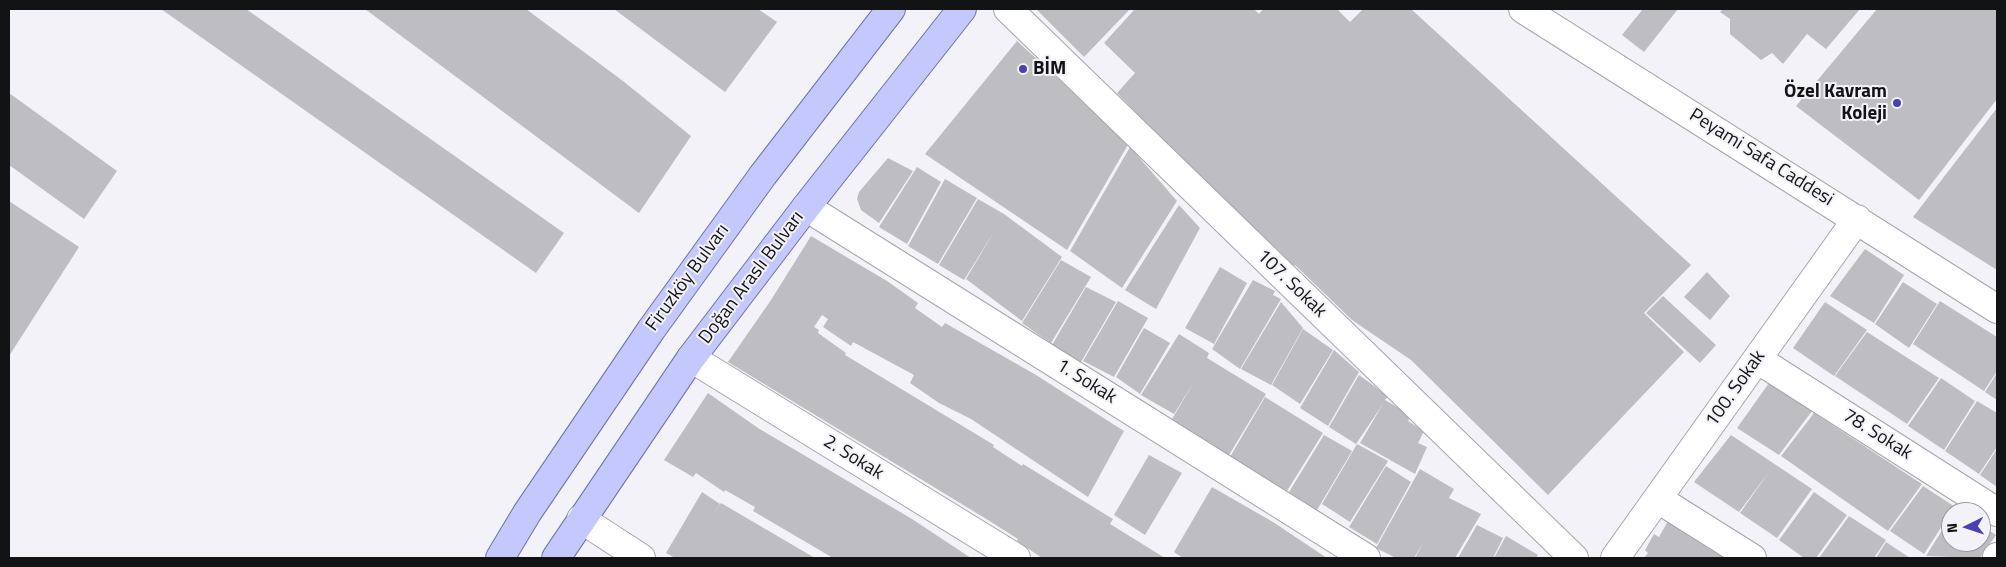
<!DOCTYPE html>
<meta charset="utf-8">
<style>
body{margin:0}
#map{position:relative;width:2006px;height:567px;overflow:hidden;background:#f2f2f8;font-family:"Titillium Web",sans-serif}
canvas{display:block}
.frame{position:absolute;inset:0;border:10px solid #121314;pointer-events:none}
.north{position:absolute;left:1941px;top:502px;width:50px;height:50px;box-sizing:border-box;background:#f2f2f8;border:1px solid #98999d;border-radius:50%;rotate:266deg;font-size:14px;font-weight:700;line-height:20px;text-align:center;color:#121314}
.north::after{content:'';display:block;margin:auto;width:18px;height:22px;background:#4a40b6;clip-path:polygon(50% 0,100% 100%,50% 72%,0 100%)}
</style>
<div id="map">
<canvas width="2006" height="567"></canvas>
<div class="frame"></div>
<div class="north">N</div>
</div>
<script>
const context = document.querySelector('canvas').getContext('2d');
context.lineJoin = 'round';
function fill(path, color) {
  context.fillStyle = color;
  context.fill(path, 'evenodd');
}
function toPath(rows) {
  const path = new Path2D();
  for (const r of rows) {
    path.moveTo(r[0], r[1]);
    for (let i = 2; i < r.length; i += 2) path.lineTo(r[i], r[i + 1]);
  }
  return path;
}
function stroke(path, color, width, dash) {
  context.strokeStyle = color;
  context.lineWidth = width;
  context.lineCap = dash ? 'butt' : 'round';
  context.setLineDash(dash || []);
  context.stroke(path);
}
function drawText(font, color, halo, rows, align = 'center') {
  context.font = font + ' "Titillium Web",sans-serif';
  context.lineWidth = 4;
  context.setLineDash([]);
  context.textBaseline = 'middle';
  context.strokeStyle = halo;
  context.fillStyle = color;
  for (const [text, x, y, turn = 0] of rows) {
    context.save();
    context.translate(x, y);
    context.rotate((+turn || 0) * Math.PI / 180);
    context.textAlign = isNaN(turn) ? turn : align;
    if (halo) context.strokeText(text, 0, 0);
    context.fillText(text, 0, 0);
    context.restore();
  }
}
fill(toPath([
 [161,9,246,9,564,233,536,273],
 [365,9,526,9,623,81,691,136,639,213],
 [614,9,758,9,777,22,725,92],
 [1036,9,1130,9,1084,57],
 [1135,9,1254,9,1259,14,1263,9,1337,9,1350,22,1363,9,1411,9,1691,265,1644,313,1684,352,1548,495,1411,360,1352,320,1295,265,1288,270,1117,93,1135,73,1104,43],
 [1643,9,1678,9,1644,52,1622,35],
 [1723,9,1860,9,1826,49,1807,34,1783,64,1772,53,1761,60,1730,34,1730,19,1720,12],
 [1877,9,1997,9,1997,99,1919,200,1796,106],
 [1017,41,1129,143,1067,250,925,154],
 [9,93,117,171,84,219,9,165],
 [1997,108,1997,270,1913,217],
 [1130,147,1177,201,1122,288,1070,251],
 [888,158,913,171,879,223,861,210,857,199,859,192],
 [917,167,941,182,907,244,879,227],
 [945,179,977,198,938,264,908,246],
 [978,199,1004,214,1062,257,1022,321,966,279,995,230,964,280,939,265],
 [9,201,79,247,9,356],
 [1179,205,1200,228,1156,309,1125,290],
 [811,236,887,281,918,303,915,308,942,327,945,323,1036,375,1124,431,1088,497,971,419,939,403,910,383,914,375,853,342,851,346,823,327,828,319,822,315,814,327,819,330,818,333,846,353,845,355,994,445,993,447,1022,466,1023,464,1113,519,1110,524,1165,558,1042,558,1017,541,1018,539,988,520,728,362,771,300],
 [1865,249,1904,275,1874,323,1830,296],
 [1061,260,1091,277,1051,343,1022,323],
 [1220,267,1247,283,1214,344,1185,328],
 [1707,272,1730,296,1710,320,1684,297],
 [1253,280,1275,291,1273,295,1281,299,1240,369,1212,349],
 [1903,282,1937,304,1909,348,1875,324],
 [1086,287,1116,302,1081,362,1052,345],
 [1663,296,1716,345,1700,363,1646,313],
 [1118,301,1148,318,1114,377,1083,361],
 [1940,301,1997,337,1997,371,1984,391,1913,344],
 [1281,302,1303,328,1271,385,1241,369],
 [1825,302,1867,330,1834,376,1793,348],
 [1144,328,1170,343,1140,394,1116,377],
 [1303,329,1333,350,1300,404,1272,385],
 [1867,332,1939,378,1907,424,1835,376],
 [1179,334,1209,353,1207,358,1266,394,1229,455,1172,419,1195,380,1174,414,1141,395],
 [1334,350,1359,372,1328,426,1300,408],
 [1997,373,1997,400,1985,392],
 [1359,375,1388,396,1385,400,1411,415,1408,421,1424,431,1418,443,1427,447,1415,474,1360,443,1383,404,1356,444,1329,427],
 [1941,378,1975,401,1944,450,1908,426],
 [1769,383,1812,411,1779,455,1737,428],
 [708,393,758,428,912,519,971,558,833,558,753,511,755,507,725,490,724,492,696,473,693,477,664,460],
 [1265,397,1323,433,1287,491,1230,457],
 [1977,401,1997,413,1997,447,1979,474,1945,451],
 [1814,413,1922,484,1888,531,1781,456],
 [1324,435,1352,451,1317,510,1289,492],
 [1731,435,1812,489,1777,538,1740,513,1769,472,1739,512,1694,482],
 [1357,444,1388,461,1350,522,1322,504],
 [1997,449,1997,487,1980,475],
 [1149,455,1182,473,1145,535,1114,515],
 [1386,466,1411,482,1377,544,1349,527],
 [1420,469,1454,489,1449,498,1481,514,1455,558,1415,558,1423,543,1414,558,1396,558,1376,548],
 [1923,486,1963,512,1951,512,1924,554,1890,531],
 [1212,487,1273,522,1327,558,1183,558,1174,552],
 [702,492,720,504,713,515,721,503,815,558,675,558,666,553],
 [1814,492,1847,515,1816,558,1804,558,1779,540],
 [1849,516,1886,540,1874,558,1819,558],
 [1951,516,1951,542,1981,542,1981,525,1996,535,1980,558,1926,556],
 [1668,521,1703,545,1706,541,1733,558,1644,558,1648,553,1645,550,1654,534,1659,537],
 [1477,525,1503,538,1493,558,1458,558],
 [1506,536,1538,555,1536,558,1494,558],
 [1886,542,1910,558,1876,558]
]), '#bdbdc2');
const minor = toPath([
 [1008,9,1574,558],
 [1523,9,1997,309],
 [806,207,1366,558],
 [691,358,1016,558],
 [1757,359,1997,512],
 [1658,499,1752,558],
 [581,519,641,558],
 [1615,558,1857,219],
 [1997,558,1997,557]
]);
const major = toPath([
 [500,558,527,513,651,330,763,175,891,9],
 [556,558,691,358,806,207,962,9]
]);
stroke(minor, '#a5a6ab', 30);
stroke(major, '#6d71aa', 30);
stroke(minor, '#fff', 28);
stroke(major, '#c5c8fd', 28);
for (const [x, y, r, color] of [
 [1023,69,5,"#4a40b6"],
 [1897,103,5,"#4a40b6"]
]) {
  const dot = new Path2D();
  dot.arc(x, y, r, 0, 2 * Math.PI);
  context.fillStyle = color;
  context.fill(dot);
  stroke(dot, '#f2f2f8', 2);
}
drawText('bold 19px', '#121314', '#f2f2f8', [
 ["BİM",1033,69],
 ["Özel Kavram",1887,92,"right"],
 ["Koleji",1887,114,"right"]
], 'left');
drawText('19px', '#121314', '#f2f2f8', [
 ["Peyami Safa Caddesi",1761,158,32],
 ["Firuzköy Bulvarı",688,278,-54],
 ["Doğan Araslı Bulvarı",752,278,-53],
 ["107. Sokak",1291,284,44],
 ["1. Sokak",1086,382,32],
 ["100. Sokak",1736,389,-55],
 ["78. Sokak",1877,435,32],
 ["2. Sokak",853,458,32]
]);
</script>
